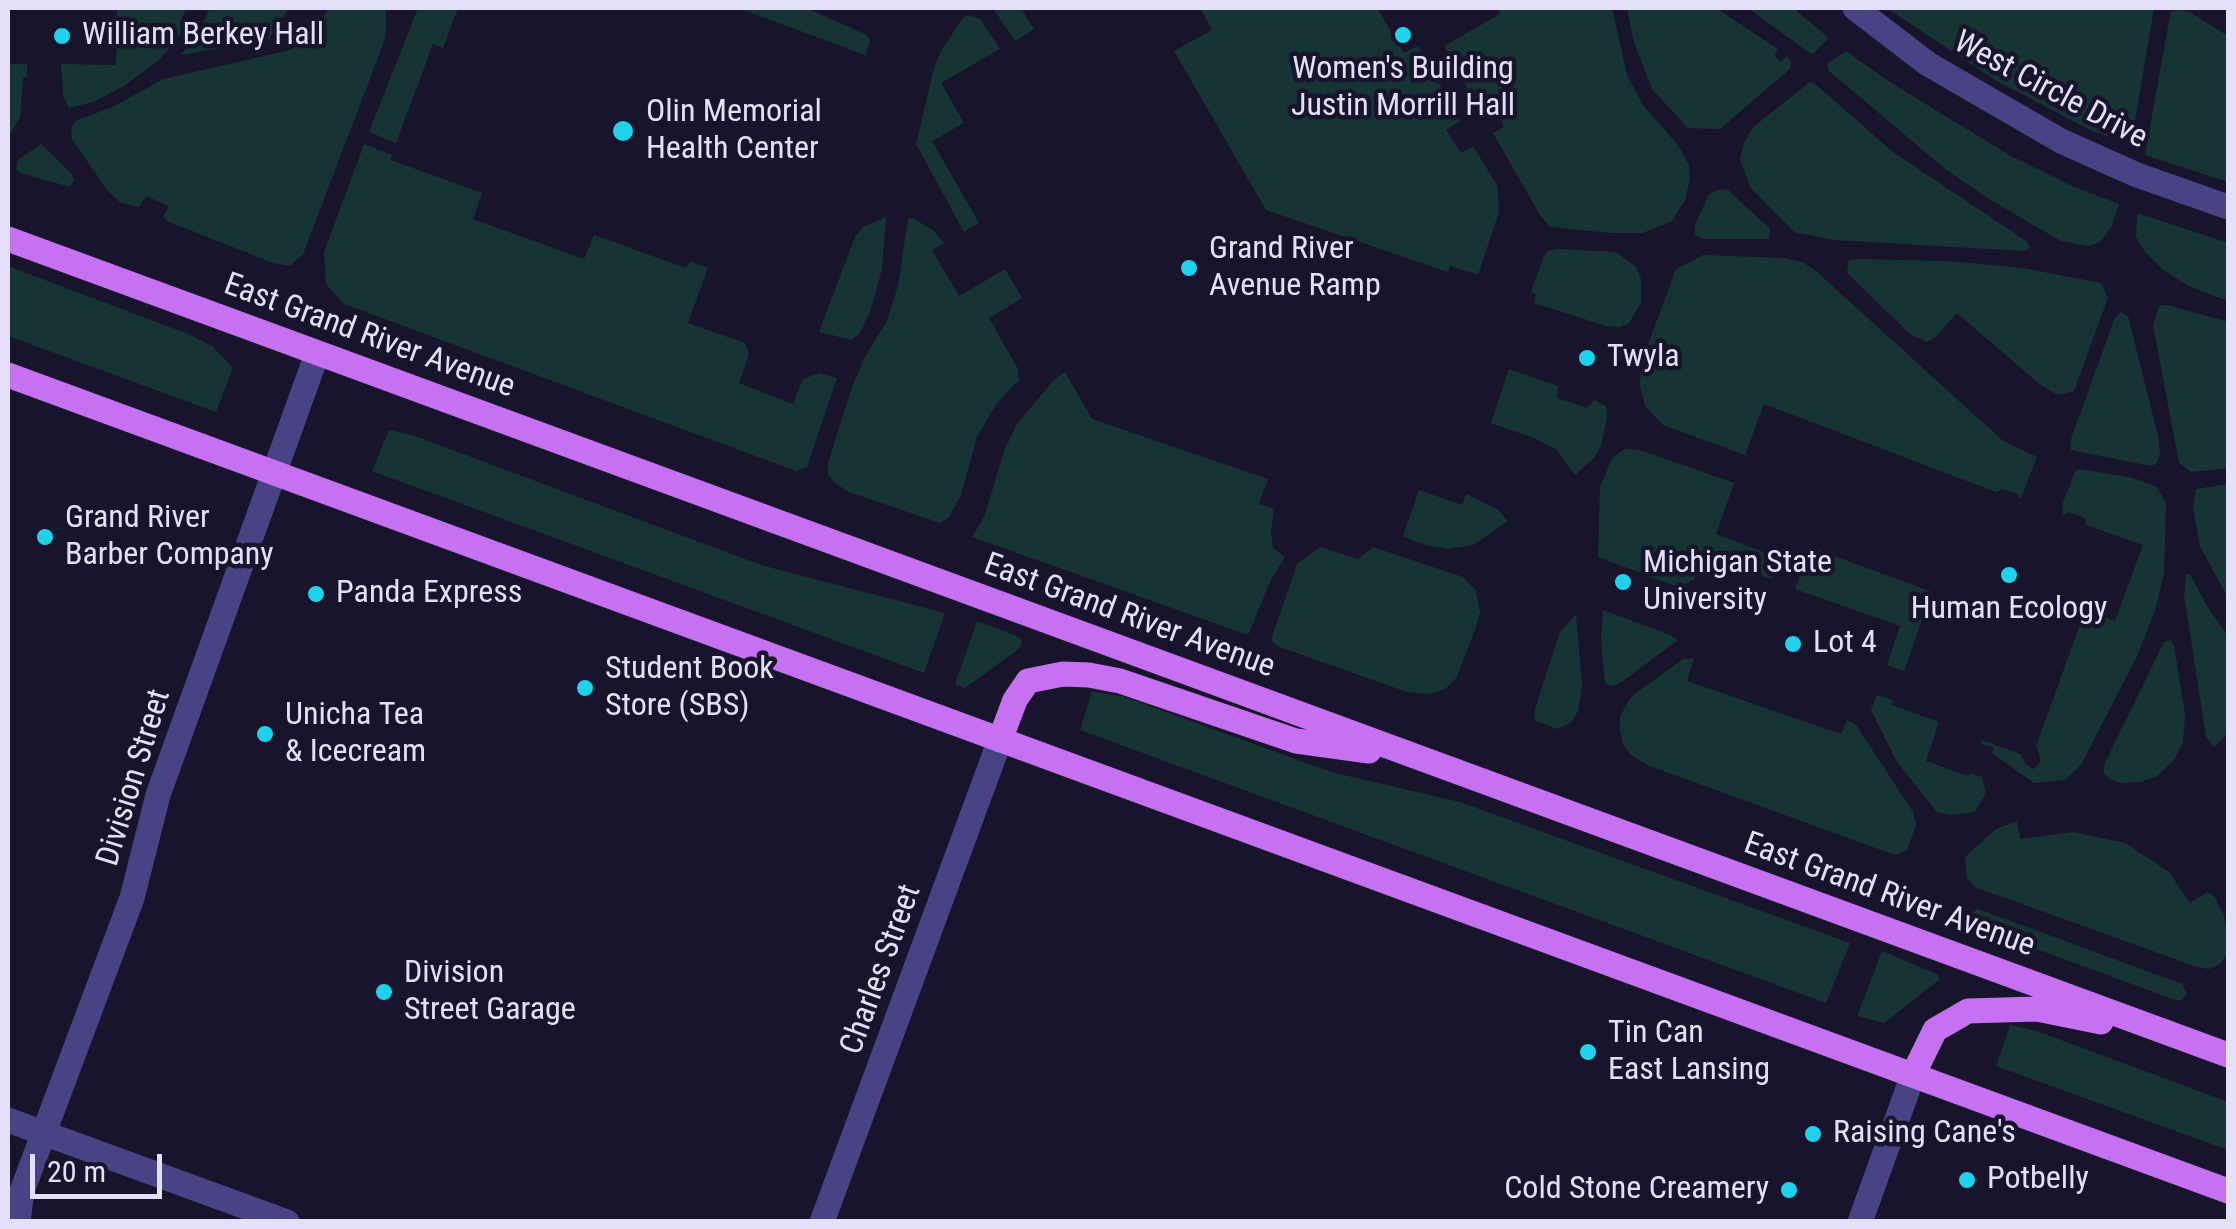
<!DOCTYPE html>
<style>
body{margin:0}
#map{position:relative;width:2236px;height:1229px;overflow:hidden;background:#18142b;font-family:"Roboto Condensed",sans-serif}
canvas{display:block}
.frame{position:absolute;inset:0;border:10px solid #e4e0fc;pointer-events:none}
.scale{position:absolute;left:30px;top:1154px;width:132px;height:45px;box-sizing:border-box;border:5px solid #e4e0fc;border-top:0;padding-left:12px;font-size:30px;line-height:35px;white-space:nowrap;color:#e4e0fc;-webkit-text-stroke:8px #18142b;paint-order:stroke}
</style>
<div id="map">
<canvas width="2236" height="1229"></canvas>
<div class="frame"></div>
<div class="scale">20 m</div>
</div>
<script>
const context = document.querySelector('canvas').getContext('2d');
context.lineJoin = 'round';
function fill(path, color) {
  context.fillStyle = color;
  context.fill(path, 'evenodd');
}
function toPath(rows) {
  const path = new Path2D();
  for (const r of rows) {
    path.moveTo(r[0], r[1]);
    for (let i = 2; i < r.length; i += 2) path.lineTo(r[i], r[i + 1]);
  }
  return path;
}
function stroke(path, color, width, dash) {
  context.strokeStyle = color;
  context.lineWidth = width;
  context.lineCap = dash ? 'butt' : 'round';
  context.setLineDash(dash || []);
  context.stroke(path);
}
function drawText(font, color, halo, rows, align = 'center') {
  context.font = font + ' "Roboto Condensed",sans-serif';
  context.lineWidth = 9;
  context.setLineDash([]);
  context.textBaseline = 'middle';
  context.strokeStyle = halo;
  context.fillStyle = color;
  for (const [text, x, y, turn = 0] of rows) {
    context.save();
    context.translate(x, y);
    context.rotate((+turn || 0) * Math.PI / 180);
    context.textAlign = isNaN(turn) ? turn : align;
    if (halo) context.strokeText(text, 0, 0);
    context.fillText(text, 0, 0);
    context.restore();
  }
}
fill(toPath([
 [117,8,187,8,180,21,187,26,159,60,124,86,93,102,69,108,63,95,61,64,116,65],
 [210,8,289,8,269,39,181,55,202,26],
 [329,8,386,8,386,29,384,42,303,254,290,266,273,263,167,221,164,216,169,206,146,196,139,207,121,203,107,190,72,139,71,128,76,121,114,106,164,79,290,50,299,37,308,42],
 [418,8,458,8,443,48,433,44,396,143,369,132],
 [738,8,806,8,867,35,870,41,865,55],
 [993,8,1021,8,1034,29,1015,41],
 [1200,8,1377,8,1404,53,1418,46,1460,121,1446,130,1461,153,1473,146,1498,187,1499,212,1478,275,1450,266,1448,272,1266,210,1174,51,1212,30],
 [1497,8,1612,8,1627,75,1643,105,1678,145,1689,165,1690,179,1685,200,1672,221,1643,233,1611,233,1550,227,1540,215,1493,133,1504,127,1494,104,1480,111,1444,46,1500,14],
 [1627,8,1716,8,1778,49,1774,55,1781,62,1787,56,1791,62,1790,69,1720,129,1688,128,1652,89,1634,43],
 [1748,8,1793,8,1829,38,1813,54,1808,52],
 [1893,8,2154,8,2131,144,2092,131,1995,80,1890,10],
 [2178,9,2190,12,2228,36,2228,182,2145,155,2169,21,2171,12],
 [968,15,980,19,1000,49,941,83,964,123,932,141,979,223,964,232,916,144,934,68,942,49,963,18],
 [1846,51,1890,82,2009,155,2072,186,2119,204,2111,228,2100,242,2088,246,2061,241,1992,201,1944,168,1828,70,1828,63],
 [8,64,27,64,27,77,23,77,20,118,8,137],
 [1810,82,1814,83,1893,152,2026,241,2030,247,2024,251,1834,240,1794,232,1750,187,1740,159,1744,143,1753,127],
 [41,144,72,174,74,180,70,187,20,173,16,169,18,160],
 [364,144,392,155,391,160,482,193,473,219,584,259,594,235,686,268,690,261,708,268,688,323,745,343,749,355,739,383,793,404,803,379,819,373,837,378,807,467,796,471,344,304,326,284,324,252],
 [1721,189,1728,190,1770,229,1769,239,1703,239,1695,235,1695,225,1709,194],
 [2137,213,2228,243,2228,301,2189,286,2163,270,2145,252,2136,237],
 [886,217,882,269,871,309,860,333,852,340,819,332,855,237,863,227],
 [912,218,933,230,944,243,932,250,959,296,1005,269,1022,298,989,318,1018,369,1019,380,997,403,977,437,961,495,949,517,940,523,849,492,836,484,828,475,828,463,852,387,866,355,887,321,898,286,908,219],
 [1557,249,1616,252,1636,267,1641,279,1641,303,1629,323,1620,327,1606,326,1534,303,1536,295,1531,292,1543,258,1548,251],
 [1703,255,1784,258,1802,262,1816,271,2002,440,2037,457,2020,500,2017,494,2002,489,1996,492,1764,404,1745,455,1663,425,1645,406,1640,386,1641,363,1676,269],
 [1857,259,1949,261,2023,268,2101,283,2108,298,2074,391,2058,395,2042,386,1957,313,1935,338,1927,342,1910,334,1847,273,1849,260],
 [8,266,188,334,212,346,233,368,216,412,8,336],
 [2168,305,2228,322,2228,468,2191,472,2179,463,2153,325,2159,306],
 [2121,312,2128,316,2159,440,2160,455,2157,463,2151,466,2071,450,2070,442,2115,317],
 [1509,369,1558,386,1557,398,1587,408,1594,400,1606,406,1607,418,1601,446,1594,458,1575,475,1556,449,1534,438,1491,423],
 [1065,372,1092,419,1268,479,1259,504,1274,509,1271,533,1273,548,1285,557,1271,580,1248,635,972,537,985,515,1004,451,1017,424,1053,381],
 [389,430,415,436,761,565,945,613,924,673,372,471],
 [1625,449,1640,450,1734,483,1716,534,1779,558,1772,579,1703,555,1694,580,1678,587,1598,557,1600,487,1612,458],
 [2080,469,2134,478,2157,487,2166,503,2164,573,2155,611,2137,656,2081,765,2065,780,2034,783,1992,753,1994,748,1980,743,1982,740,2020,754,2026,764,2033,769,2037,767,2041,760,2036,746,2085,611,2115,621,2143,545,2086,525,2085,518,2069,512,2063,515,2062,505,2075,472],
 [2228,484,2228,598,2200,546,2193,508,2196,489],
 [1419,490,1462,505,1466,494,1497,509,1508,521,1473,545,1448,549,1424,545,1403,536],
 [1320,547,1358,559,1373,547,1463,577,1476,591,1480,612,1476,627,1457,677,1445,689,1429,694,1407,692,1277,646,1271,640,1297,564],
 [1810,547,1932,592,1904,671,1887,665,1900,626,1795,589],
 [2190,574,2208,608,2228,636,2228,733,2214,747,2206,736,2184,595,2186,575],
 [1603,610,1670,635,1678,640,1623,681,1613,686,1605,684,1601,638],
 [1576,615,1582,685,1578,711,1571,723,1557,729,1534,720,1535,709,1560,632],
 [977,621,1019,637,1022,642,1020,648,965,688,955,684],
 [2170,640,2174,645,2185,714,2183,743,2174,760,2157,776,2141,782,2122,783,2111,780,2104,773,2104,765,2164,642],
 [1694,658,1687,681,1841,734,1847,720,1856,725,1913,812,1916,825,1907,850,1895,855,1647,765,1631,755,1623,744,1620,729,1620,717,1626,705,1633,695,1683,659],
 [1092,692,1122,696,1331,772,1460,802,1850,943,1826,1003,1080,730],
 [1877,695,1893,700,1892,705,1939,722,1926,761,1968,776,1970,773,1982,777,1986,793,1975,812,1950,815,1937,812,1897,762,1871,710],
 [2017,821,2020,839,2073,832,2125,843,2169,872,2190,903,2208,892,2215,897,2224,916,2228,940,2227,954,2220,964,2209,969,2197,967,1975,887,1967,878,1965,857,1996,829],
 [1978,909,2182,984,2187,994,2182,1000,2175,1000,1974,926,1968,915],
 [1882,951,1939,975,1939,980,1884,1023,1857,1016],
 [2010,1025,2037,1031,2228,1102,2228,1150,1996,1066]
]), '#173434');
stroke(toPath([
 [1855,8,1928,64,2061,141,2137,175,2228,207],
 [8,1120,287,1222],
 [18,1222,22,1191,132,898,158,795,317,354],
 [822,1222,1000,740],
 [1860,1222,1913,1075]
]), '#474385', 25);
stroke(toPath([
 [8,239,2228,1055],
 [8,375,2228,1191],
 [1000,740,1015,700,1028,681,1063,674,1089,675,1120,681,1296,741,1369,751],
 [1913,1075,1935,1030,1968,1011,2037,1009,2101,1022]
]), '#c571f2', 25);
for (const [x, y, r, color] of [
 [1403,35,10,"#1ed2eb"],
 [62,36,10,"#1ed2eb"],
 [623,131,12,"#1ed2eb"],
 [1189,268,10,"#1ed2eb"],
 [1587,358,10,"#1ed2eb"],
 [45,537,10,"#1ed2eb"],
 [2009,575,10,"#1ed2eb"],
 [1623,582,10,"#1ed2eb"],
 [316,594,10,"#1ed2eb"],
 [1793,644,10,"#1ed2eb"],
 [585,688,10,"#1ed2eb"],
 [265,734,10,"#1ed2eb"],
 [384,992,10,"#1ed2eb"],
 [1588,1052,10,"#1ed2eb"],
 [1813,1134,10,"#1ed2eb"],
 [1967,1180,10,"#1ed2eb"],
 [1789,1190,10,"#1ed2eb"]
]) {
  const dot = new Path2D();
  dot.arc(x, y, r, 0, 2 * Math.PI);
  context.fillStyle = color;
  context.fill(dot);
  stroke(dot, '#18142b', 4);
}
drawText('32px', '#e4e0fc', '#18142b', [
 ["William Berkey Hall",82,36],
 ["Women's Building",1403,70,"center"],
 ["Justin Morrill Hall",1403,107,"center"],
 ["Olin Memorial",646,113],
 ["Health Center",646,150],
 ["Grand River",1209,250],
 ["Avenue Ramp",1209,287],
 ["Twyla",1607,358],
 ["Grand River",65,519],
 ["Barber Company",65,556],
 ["Michigan State",1643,564],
 ["University",1643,601],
 ["Panda Express",336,594],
 ["Human Ecology",2009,610,"center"],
 ["Lot 4",1813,644],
 ["Student Book",605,670],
 ["Store (SBS)",605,707],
 ["Unicha Tea",285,716],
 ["& Icecream",285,753],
 ["Division",404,974],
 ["Street Garage",404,1011],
 ["Tin Can",1608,1034],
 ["East Lansing",1608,1071],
 ["Raising Cane's",1833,1134],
 ["Potbelly",1987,1180],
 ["Cold Stone Creamery",1769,1190,"right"]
], 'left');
drawText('32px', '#e4e0fc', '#18142b', [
 ["West Circle Drive",2050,91,28],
 ["East Grand River Avenue",369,337,20],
 ["East Grand River Avenue",1129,617,20],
 ["Division Street",135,778,-73],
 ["East Grand River Avenue",1889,896,20],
 ["Charles Street",882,970,-70]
]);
</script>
